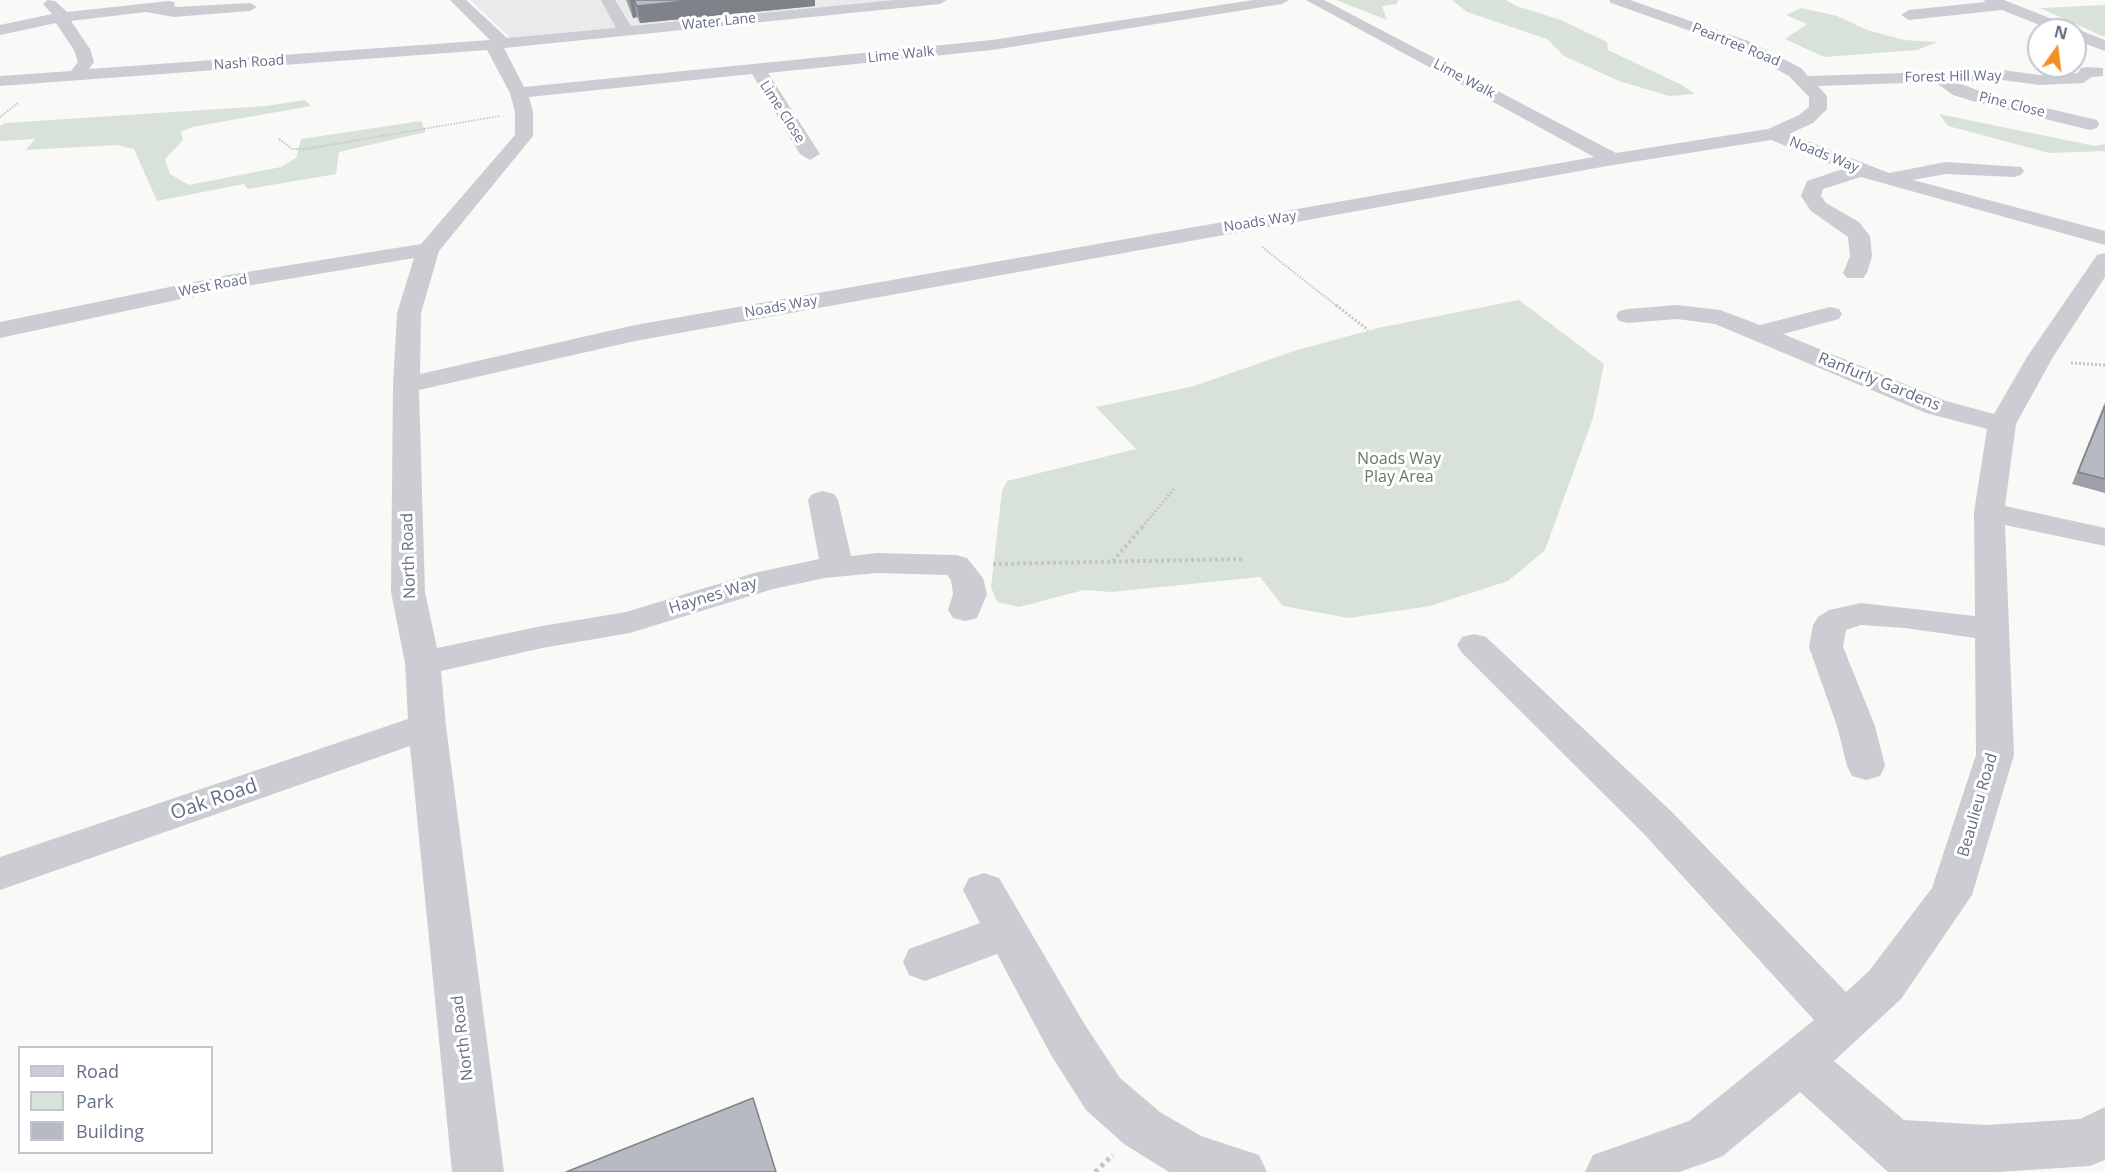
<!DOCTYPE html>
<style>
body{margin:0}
#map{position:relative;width:2105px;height:1172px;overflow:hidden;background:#f9f9f7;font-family:"Open Sans",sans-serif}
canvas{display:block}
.legend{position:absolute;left:18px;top:1046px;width:195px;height:108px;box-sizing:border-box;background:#fff;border:2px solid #c2c5d0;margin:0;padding:8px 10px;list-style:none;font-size:18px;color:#666f8a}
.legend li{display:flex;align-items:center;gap:12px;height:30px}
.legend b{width:30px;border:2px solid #c2c5d0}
.north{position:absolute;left:2027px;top:18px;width:60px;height:60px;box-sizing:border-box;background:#fff;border:2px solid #c2c5d0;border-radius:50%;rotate:14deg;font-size:16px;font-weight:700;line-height:24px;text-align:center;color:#666f8a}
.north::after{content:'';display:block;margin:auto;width:21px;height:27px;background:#f09021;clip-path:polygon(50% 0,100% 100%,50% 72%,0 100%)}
</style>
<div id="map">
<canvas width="2105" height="1172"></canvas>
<ul class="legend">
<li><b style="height:8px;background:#cccdd2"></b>Road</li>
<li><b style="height:16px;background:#d9e2d8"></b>Park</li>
<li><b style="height:16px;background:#b6bac3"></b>Building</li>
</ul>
<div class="north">N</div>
</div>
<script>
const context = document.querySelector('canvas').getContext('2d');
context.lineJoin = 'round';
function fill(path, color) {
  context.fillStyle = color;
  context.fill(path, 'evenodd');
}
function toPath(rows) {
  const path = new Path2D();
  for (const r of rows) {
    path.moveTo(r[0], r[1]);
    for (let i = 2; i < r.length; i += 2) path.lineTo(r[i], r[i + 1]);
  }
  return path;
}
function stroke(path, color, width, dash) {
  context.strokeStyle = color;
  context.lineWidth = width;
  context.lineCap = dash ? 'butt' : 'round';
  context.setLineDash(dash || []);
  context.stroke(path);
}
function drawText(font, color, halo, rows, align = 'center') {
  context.font = font + ' "Open Sans",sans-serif';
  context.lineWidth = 6;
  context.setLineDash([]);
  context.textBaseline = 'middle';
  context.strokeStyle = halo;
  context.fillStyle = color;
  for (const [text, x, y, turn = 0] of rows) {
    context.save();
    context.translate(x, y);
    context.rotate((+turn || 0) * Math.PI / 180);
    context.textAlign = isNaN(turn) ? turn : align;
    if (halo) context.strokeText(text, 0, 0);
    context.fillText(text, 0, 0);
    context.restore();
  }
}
fill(toPath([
 [470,0,940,0,515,42]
]), '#eaeaea');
fill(toPath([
 [1336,0,1398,0,1397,4,1382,6,1387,20],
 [1452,0,1506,0,1516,6,1561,20,1607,42,1608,50,1682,85,1695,94,1669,96,1619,81,1564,56,1547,39,1467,12],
 [2105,5,2105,36,2102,36,2040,8],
 [1801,8,1837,16,1867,30,1904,40,1938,42,1917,50,1824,57,1785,39,1807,24,1786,15],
 [305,100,311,106,192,127,181,132,183,140,165,159,170,174,189,185,281,167,296,158,301,139,421,121,426,132,339,152,336,174,248,189,244,184,157,201,134,149,118,145,26,150,35,139,0,141,0,126,5,123,266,106],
 [1939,114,2095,146,2105,144,2105,151,2049,153,1948,126],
 [1519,300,1604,364,1593,418,1545,550,1508,581,1430,606,1349,618,1283,606,1260,577,1111,592,1084,590,1019,607,997,602,991,587,1002,491,1007,481,1136,449,1096,407,1194,386,1294,351,1378,328]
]), '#d9e2d8');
stroke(toPath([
 [0,117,18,103],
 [279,139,292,149,305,149,500,116],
 [1262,247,1338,307]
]), '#c4c5c8', 2, [1.5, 1.5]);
stroke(toPath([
 [1336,305,1368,330],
 [2071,363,2105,365],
 [1142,527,1174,489]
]), '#c4c5c8', 3, [2, 2]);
stroke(toPath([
 [1113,561,1143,526],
 [993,564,1245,559]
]), '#c4c5c8', 4, [3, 3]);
stroke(toPath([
 [1095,1172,1113,1155]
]), '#c4c5c8', 5, [4, 4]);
fill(toPath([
 [450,0,466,0,507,38,616,28,601,0,615,0,631,26,895,0,947,0,940,4,504,48,524,87,992,40,1253,0,1289,0,1282,4,992,50,768,73,820,154,810,160,800,154,752,74,529,97,533,112,533,136,439,251,421,313,420,374,635,325,1594,157,1306,0,1324,0,1616,153,1768,129,1799,115,1809,107,1809,97,1789,76,1736,47,1611,3,1609,0,1630,0,1748,41,1801,68,1808,76,2002,70,2040,75,2078,73,2081,68,2087,67,2103,68,2103,76,2092,77,2083,83,2040,85,2002,80,1956,82,1990,95,2097,120,2099,124,2097,128,2090,130,1979,103,1953,95,1935,82,1818,86,1827,96,1827,109,1813,123,1789,134,1889,173,1946,162,2021,167,2024,171,2021,175,2014,177,1946,174,1913,180,2105,231,2105,245,1861,177,1823,189,1821,196,1826,203,1859,222,1870,236,1872,256,1867,273,1863,278,1847,278,1843,273,1850,256,1848,237,1811,211,1801,196,1807,181,1843,169,1771,140,1613,165,635,341,419,390,425,592,437,648,542,626,626,612,754,573,819,559,808,500,812,494,823,491,834,494,838,500,851,556,877,553,956,555,967,558,983,578,987,594,977,618,965,621,953,618,948,610,953,594,951,580,947,575,877,573,825,578,773,589,630,633,542,648,441,671,446,726,504,1172,452,1172,410,746,0,890,0,857,408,719,405,663,391,592,393,385,397,313,414,258,228,289,0,338,0,322,228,275,421,244,515,135,515,112,510,93,487,50,0,86,0,76,71,71,78,62,74,50,56,23,0,35,0,25,52,14,43,4,48,0,55,1,67,12,169,1,174,2,175,7,250,3,257,7,250,11,174,17,146,12,71,21,90,49,94,62,89,69,490,40,450,0],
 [1984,0,2004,0,2105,40,2105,51,2075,40,2075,30,2052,30,2002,10,1909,20,1901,15,1909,10,1985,2,1984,0],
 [2105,253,2105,277,2053,357,2016,424,2005,506,2105,528,2105,546,2005,525,2014,755,1972,895,1901,999,1834,1061,1904,1120,1986,1125,2080,1119,2105,1107,2105,1160,2090,1166,1998,1172,1888,1172,1800,1092,1723,1156,1705,1163,1679,1172,1585,1172,1593,1155,1689,1121,1814,1020,1644,834,1462,653,1457,645,1462,637,1474,634,1486,637,1672,812,1846,992,1869,971,1932,888,1976,755,1975,638,1905,628,1861,625,1846,630,1843,647,1875,726,1885,766,1880,776,1866,780,1852,776,1847,766,1837,726,1809,647,1813,625,1818,617,1829,610,1861,603,1975,616,1974,512,1987,429,1926,413,1715,324,1677,319,1628,323,1619,321,1616,316,1619,311,1628,309,1677,305,1720,310,1760,325,1830,307,1839,309,1842,314,1839,319,1783,334,1946,401,1994,414,2027,357,2097,255,2105,253],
 [984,873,999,878,1085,1025,1120,1078,1160,1112,1201,1136,1259,1155,1267,1172,1169,1172,1124,1144,1086,1110,1051,1055,997,954,925,981,909,975,903,962,909,949,980,923,963,890,969,878,984,873]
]), '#cccdd2');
fill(toPath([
 [626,0,815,0,815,6,640,23,637,17,633,18],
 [2105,402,2105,493,2072,484]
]), '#9da0a8');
fill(toPath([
 [634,0,637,17,633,18,630,1],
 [696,0,815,0,815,6,640,23,637,6]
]), '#7f8288');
const building = toPath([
 [630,0,696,0,637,6,634,0,630,0],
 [2105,406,2105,479,2078,472,2105,406],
 [753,1098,776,1172,566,1172,753,1098]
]);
fill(building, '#b6bac3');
stroke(building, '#7f8288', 1.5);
drawText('14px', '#666f8a', '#fff', [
 ["Water Lane",719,22,-6],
 ["Peartree Road",1736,45,22],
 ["Lime Walk",901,55,-6],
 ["Nash Road",249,63,-4],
 ["Forest Hill Way",1953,77,-1],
 ["Lime Walk",1464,79,28],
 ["Pine Close",2012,105,14],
 ["Lime Close",782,112,57],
 ["Noads Way",1824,155,22],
 ["Noads Way",1260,222,-9],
 ["West Road",213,286,-11],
 ["Noads Way",781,307,-10]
]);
drawText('16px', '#666f8a', '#fff', [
 ["Ranfurly Gardens",1879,382,22],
 ["North Road",409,556,-92],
 ["Haynes Way",713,596,-17],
 ["Beaulieu Road",1978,805,-74],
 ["North Road",463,1038,-97]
]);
drawText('16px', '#627b64', '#fff', [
 ["Noads Way",1399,459],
 ["Play Area",1399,477]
]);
drawText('20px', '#666f8a', '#fff', [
 ["Oak Road",214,800,-19]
]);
</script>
